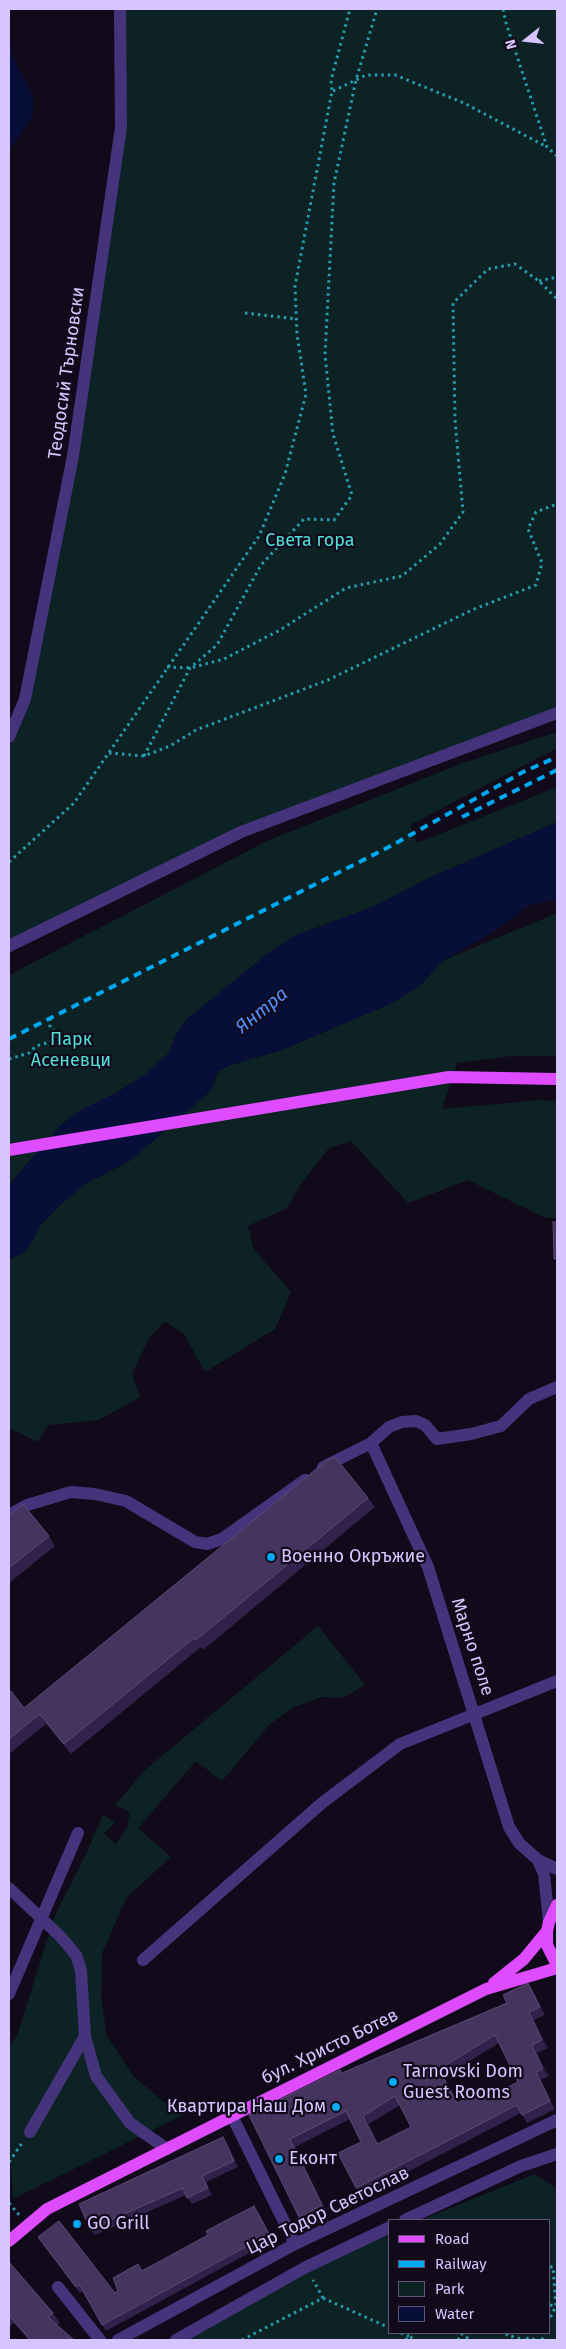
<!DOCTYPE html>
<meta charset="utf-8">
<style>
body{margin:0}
#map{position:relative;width:566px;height:2349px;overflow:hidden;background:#110a1b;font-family:"Fira Sans",sans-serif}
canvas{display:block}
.frame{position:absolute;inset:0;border:10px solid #d7c5ff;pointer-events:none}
.legend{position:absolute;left:388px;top:2219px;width:162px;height:115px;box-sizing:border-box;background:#110a1b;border:1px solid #605576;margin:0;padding:6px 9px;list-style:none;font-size:15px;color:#d7c5ff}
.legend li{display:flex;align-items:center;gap:10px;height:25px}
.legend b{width:25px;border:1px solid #605576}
.north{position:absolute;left:501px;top:15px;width:50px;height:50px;-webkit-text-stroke:4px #110a1b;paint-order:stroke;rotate:254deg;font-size:14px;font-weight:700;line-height:20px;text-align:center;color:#d7c5ff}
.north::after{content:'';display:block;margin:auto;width:18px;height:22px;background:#d7c5ff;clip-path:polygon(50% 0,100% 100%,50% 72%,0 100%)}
</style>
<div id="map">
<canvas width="566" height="2349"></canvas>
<div class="frame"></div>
<ul class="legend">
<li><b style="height:6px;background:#df4cff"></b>Road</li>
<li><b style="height:6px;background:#00a9f0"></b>Railway</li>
<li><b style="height:14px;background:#0d2225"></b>Park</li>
<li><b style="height:14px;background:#070f38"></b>Water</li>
</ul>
<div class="north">N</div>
</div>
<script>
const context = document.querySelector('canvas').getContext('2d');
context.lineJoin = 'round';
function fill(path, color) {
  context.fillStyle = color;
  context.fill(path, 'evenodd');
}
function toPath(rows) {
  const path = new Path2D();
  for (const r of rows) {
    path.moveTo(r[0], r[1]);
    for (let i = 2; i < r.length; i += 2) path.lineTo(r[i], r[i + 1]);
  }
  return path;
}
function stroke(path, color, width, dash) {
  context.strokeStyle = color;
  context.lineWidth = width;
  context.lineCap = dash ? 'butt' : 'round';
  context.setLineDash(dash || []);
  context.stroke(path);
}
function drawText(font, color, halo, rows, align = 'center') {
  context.font = font + ' "Fira Sans",sans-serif';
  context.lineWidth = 4.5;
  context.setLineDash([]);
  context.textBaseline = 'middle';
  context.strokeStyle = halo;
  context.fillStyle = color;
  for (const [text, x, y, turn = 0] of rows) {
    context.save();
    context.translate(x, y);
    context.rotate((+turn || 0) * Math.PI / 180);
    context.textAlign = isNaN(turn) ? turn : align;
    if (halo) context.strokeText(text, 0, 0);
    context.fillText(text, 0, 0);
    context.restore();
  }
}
fill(toPath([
 [120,9,557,9,557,713,241,832,9,946,9,737,25,699,73,456,121,127],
 [557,732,557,748,410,825,417,843,557,787,557,822,429,878,375,906,294,936,266,955,187,1019,176,1035,169,1053,146,1074,116,1093,79,1111,60,1126,9,1185,9,975,269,840,463,763],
 [557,913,557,1056,512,1056,457,1063,442,1109,540,1100,557,1101,557,1218,545,1218,468,1180,408,1203,351,1141,329,1148,300,1185,287,1208,248,1226,253,1248,291,1292,275,1329,205,1372,184,1334,165,1321,149,1338,132,1374,140,1397,99,1420,48,1425,38,1442,9,1428,9,1260,23,1253,33,1240,38,1228,61,1204,85,1184,131,1160,207,1094,213,1087,218,1072,230,1065,282,1050,392,1003,429,977,434,968,442,961],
 [318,1626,365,1685,343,1698,322,1697,294,1707,270,1724,222,1781,196,1761,138,1828,171,1857,126,1898,102,1953,101,1997,107,2036,134,2077,164,2102,191,2111,13,2199,9,2135,9,2045,17,2036,54,1918,87,1852,103,1814,115,1823,104,1833,116,1845,127,1827,130,1812,115,1805,145,1770],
 [535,2174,557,2189,557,2340,176,2340,306,2267,390,2233,390,2333,550,2333,550,2220,421,2220]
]), '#0d2225');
fill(toPath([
 [9,9,10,46,15,62,33,96,33,115,9,151],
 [557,822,557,901,545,901,528,906,492,933,442,961,420,986,392,1003,282,1050,230,1065,218,1072,214,1079,213,1087,207,1094,131,1160,85,1184,61,1204,38,1228,33,1240,23,1253,9,1260,9,1185,60,1126,79,1111,116,1093,146,1074,169,1053,176,1035,187,1019,266,955,294,936,375,906,429,878]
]), '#070f38');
stroke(toPath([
 [503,9,506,23,547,147,557,156],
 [333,91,366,75,395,75,464,103,547,147],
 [539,281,557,277],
 [245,313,297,319],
 [167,667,190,668,224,659,280,630,346,588,402,576,440,544,463,512,455,420,453,303,488,269,515,264,539,281,557,299],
 [109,753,144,756,170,746,196,730,328,680,472,610,536,585,542,563,528,529,536,512,557,504],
 [144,756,190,668,217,645,261,565,304,519,334,520,352,495,333,434,325,355,334,183,356,80,377,9],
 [9,862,74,803,259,536,285,474,306,394,297,334,295,286,332,91,331,80,350,9],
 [9,1059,29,1053,36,1046,50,1042,55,1038,55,1032,50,1028,50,1019],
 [9,2162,22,2143],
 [9,2203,20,2216],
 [550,2267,553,2267,556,2306,550,2318],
 [323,2298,390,2328],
 [550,2305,556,2306],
 [401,2333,409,2336],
 [461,2333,470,2340],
 [507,2333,507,2335,525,2340],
 [242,2340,323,2298,313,2280],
 [406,2340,409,2336,415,2340],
 [458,2340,462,2334],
 [527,2340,528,2338,536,2340],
 [542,2340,544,2333]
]), '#299cae', 3, [2.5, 4]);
stroke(toPath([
 [9,737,25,699,73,456,121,127,120,9],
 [9,946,241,832,557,713],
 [371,1443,428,1567,509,1827,519,1843,538,1860,557,1869],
 [323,1467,371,1443,389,1427,402,1422,416,1421,425,1425,437,1439,471,1434,501,1426,529,1399,557,1387],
 [9,1515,27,1505,71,1492,95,1494,126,1501,195,1542,207,1544,222,1539,305,1480],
 [538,1860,544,1874,549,1922],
 [9,1888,60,1936,76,1955,81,1970,85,2036,96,2076,130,2123,167,2149],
 [143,1960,322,1803,400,1744,557,1681],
 [9,1994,78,1833],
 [232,2116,295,2244],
 [30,2132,85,2036],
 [405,2220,521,2166,557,2154],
 [58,2287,100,2340],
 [118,2340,295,2244,557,2120],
 [176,2340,306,2267,390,2227]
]), '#45347c', 12);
stroke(toPath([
 [9,1150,449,1077,557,1079],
 [557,1905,549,1922,547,1931,547,1945,557,1965],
 [494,1983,524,1959,547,1931],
 [9,2241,47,2209,232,2116,486,1989,557,1968]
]), '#df4cff', 12);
stroke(toPath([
 [462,817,557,770],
 [9,1039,387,848,523,772,557,757]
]), '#00a9f0', 4, [8, 6]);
fill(toPath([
 [368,1498,375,1507,203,1650,201,1647,71,1754,46,1724,9,1754,9,1692,24,1708],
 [9,1516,49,1536,55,1546,9,1583],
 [533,1991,545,2015,534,2020,548,2048,537,2053,549,2076,541,2080,555,2109,527,2123,521,2113,361,2196,356,2188,361,2142,350,2119,295,2147,328,2213,305,2224,299,2217,249,2115,342,2073,507,2003],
 [499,2043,518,2082,489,2096,484,2089,458,2103,444,2077],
 [400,2105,411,2127,378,2144,369,2124],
 [228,2144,238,2167,206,2182,212,2195,192,2204,186,2195,95,2235,90,2229],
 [258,2212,273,2240,106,2331,83,2291,80,2293,42,2243,115,2293,142,2270],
 [9,2262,53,2313,60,2323,57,2325,74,2340,29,2340,14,2323,9,2327]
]), '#32224b');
fill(toPath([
 [528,1983,533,1991,545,2015,540,2007],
 [529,2012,534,2020,548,2048,542,2040],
 [532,2045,537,2053,549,2076,543,2069],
 [439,2069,444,2077,462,2111,457,2103],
 [536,2072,541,2080,555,2109,550,2101],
 [363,2116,369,2124,383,2152,377,2144],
 [223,2137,228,2144,238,2167,234,2161],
 [290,2139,295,2147,328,2213,322,2205],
 [202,2176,206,2182,212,2195,208,2188],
 [254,2206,258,2212,273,2240,269,2234]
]), '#1e112f');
const building = toPath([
 [553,1222,557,1222,557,1259,554,1259,553,1222],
 [335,1457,368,1498,196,1640,194,1638,64,1744,40,1714,9,1739,9,1692,11,1691,24,1708,326,1461,335,1457],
 [23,1504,49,1536,9,1568,9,1516,23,1504],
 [528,1983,540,2007,529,2012,542,2040,532,2045,543,2069,536,2072,550,2101,522,2115,517,2105,356,2188,338,2153,361,2142,346,2111,290,2139,322,2205,299,2217,249,2115,340,2070,342,2073,507,2003,503,1995,528,1983],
 [495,2035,518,2082,488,2097,484,2089,457,2103,439,2069,495,2035],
 [395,2096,411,2127,377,2144,363,2116,395,2096],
 [223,2137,234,2161,202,2176,208,2188,187,2198,183,2188,90,2229,79,2204,223,2137],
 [254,2206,269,2234,102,2325,79,2284,76,2287,38,2237,59,2221,115,2293,118,2291,113,2278,138,2264,142,2271,208,2235,206,2231,254,2206],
 [9,2262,53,2313,48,2317,74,2340,30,2340,9,2315,9,2262]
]);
fill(building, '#44345e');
stroke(building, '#5b4a77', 1);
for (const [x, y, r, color] of [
 [271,1557,5,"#00a9f0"],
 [393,2082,5,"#00a9f0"],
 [336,2107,5,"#00a9f0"],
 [279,2159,5,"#00a9f0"],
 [77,2224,5,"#00a9f0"]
]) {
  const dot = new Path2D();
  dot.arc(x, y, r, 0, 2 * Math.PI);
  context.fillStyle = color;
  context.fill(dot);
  stroke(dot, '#110a1b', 2);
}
drawText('18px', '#d7c5ff', '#110a1b', [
 ["Теодосий Търновски",67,373,-82],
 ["Марно поле",472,1647,72],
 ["бул. Христо Ботев",330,2047,-26],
 ["Цар Тодор Светослав",328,2211,-26]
]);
drawText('18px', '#50e0d9', '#110a1b', [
 ["Света гора",310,541],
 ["Парк",71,1040],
 ["Асеневци",71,1061]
]);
drawText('18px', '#d7c5ff', '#110a1b', [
 ["Военно Окръжие",281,1557],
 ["Tarnovski Dom",403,2072],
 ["Guest Rooms",403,2093],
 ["Квартира Наш Дом",326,2107,"right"],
 ["Еконт",289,2159],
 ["GO Grill",87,2224]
], 'left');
drawText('italic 19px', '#538dff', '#110a1b', [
 ["Янтра",262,1011,-39]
]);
</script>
